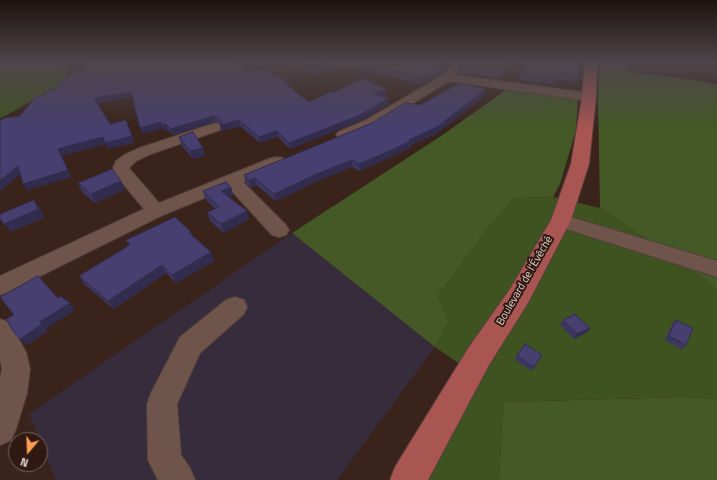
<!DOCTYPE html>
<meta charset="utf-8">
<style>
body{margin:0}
#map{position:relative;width:717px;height:480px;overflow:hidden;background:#39231b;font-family:"Titillium Web",sans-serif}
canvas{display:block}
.north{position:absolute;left:8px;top:432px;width:40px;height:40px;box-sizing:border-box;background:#2f1912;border:1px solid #77635d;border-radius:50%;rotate:199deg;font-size:11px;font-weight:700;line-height:16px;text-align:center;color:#e2d3cd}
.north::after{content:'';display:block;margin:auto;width:14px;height:18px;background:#fb9e51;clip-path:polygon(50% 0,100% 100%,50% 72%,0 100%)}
</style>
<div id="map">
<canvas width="717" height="480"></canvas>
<div class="north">N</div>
</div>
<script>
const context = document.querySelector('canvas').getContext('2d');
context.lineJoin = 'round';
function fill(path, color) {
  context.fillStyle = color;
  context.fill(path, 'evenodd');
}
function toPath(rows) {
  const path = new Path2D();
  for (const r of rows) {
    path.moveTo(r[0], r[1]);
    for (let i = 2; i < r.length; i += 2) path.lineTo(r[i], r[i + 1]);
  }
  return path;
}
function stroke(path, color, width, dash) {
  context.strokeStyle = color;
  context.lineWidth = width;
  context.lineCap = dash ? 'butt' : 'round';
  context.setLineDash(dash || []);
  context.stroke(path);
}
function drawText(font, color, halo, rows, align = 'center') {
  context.font = font + ' "Titillium Web",sans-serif';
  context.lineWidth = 4;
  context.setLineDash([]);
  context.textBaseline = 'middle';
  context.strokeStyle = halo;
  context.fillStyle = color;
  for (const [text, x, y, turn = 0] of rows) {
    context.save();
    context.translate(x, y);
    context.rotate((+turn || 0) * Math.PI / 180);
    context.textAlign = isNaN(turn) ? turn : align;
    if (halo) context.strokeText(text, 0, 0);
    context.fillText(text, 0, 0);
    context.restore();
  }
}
fill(toPath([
 [292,233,435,347,337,480,56,480,29,414]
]), '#362c3c');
fill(toPath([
 [0,63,30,63,68,65,65,82,5,116,0,118],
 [553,197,600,208,706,280,717,292,717,399,684,397,503,402,499,480,428,480,480,378,435,347,449,321,438,296,485,232,514,198]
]), '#3f5321');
fill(toPath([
 [600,63,631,63,628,72,701,81,717,85,717,292,706,280,600,208,598,98],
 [510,87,578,97,576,130,560,184,553,197,514,198,485,232,438,296,449,321,435,347,292,233,441,136],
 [684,397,717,399,717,480,499,480,503,402]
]), '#445926');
const minor = toPath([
 [327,63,364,63,363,65,347,68,328,65,327,63],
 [453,63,464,63,455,75,589,93,594,94,595,97,594,100,589,101,449,81,376,126,343,139,338,138,336,135,338,132,366,120,443,75,453,63],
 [215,123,220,124,222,127,220,130,151,154,136,161,129,168,159,203,271,158,277,157,283,158,285,162,283,166,243,182,286,225,289,230,286,235,279,237,272,235,229,188,163,215,8,292,0,295,0,276,144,209,119,179,113,168,116,161,124,155,139,148,215,123],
 [561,214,717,261,717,277,554,225,551,220,554,215,561,214],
 [235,297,244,300,247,307,244,314,200,353,177,404,181,455,190,468,195,480,158,480,148,460,147,404,151,393,180,337,226,300,235,297],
 [0,319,9,322,26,352,30,369,27,393,16,429,11,440,0,445,0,378,2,369,0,360,0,319]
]);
const major = toPath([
 [585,63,597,63,596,97,589,164,571,220,528,303,489,365,428,480,390,480,395,467,469,347,510,289,551,220,571,164,582,97,585,63]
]);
stroke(minor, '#524039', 2);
stroke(major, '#524039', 2);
fill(minor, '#6e544b');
fill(major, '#a95552');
fill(toPath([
 [54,63,64,63,65,65],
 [76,63,236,63,250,70,287,81,287,85,309,102,332,93,387,89,387,94,382,96,389,98,389,104,360,121,290,149,278,137,260,143,240,126,221,131,221,123,215,122,173,135,168,130,165,131,163,128,143,134,140,128,132,97,97,103,110,124,135,142,108,149,105,144,61,156,71,177,27,190,20,174,0,191,0,121,20,116,44,95,56,89,88,64],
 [287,63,333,63,334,67,317,74,289,64],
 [355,63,451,63,443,71,440,71,439,75,420,84,355,68],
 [462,63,512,63,500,78,458,73,459,67],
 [522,63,579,63,578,76,576,82,557,79,555,84,520,80],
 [485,95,436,134,411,145,410,148,393,156,359,171,352,167,315,182,276,201,256,185,251,188,246,183,244,175],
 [179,137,203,148,205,156,193,159,181,145],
 [78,183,125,189,95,203,82,192],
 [231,187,233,195,229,196,249,219,224,233,210,221,207,212,215,209,205,199,203,191],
 [191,232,192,235,211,252,214,261,176,283,166,273,114,309,85,285,79,276,129,245,126,240],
 [563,320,590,328,587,332,574,339,560,325],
 [676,320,686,345,682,350,665,340,672,324],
 [542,355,532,371,515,360,517,356]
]), '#3d365f');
fill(toPath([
 [330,63,333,63,334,67,317,74,317,68],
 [446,63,451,63,443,71,444,65],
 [509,63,512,63,500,78,501,72],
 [440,65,439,75,420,84,421,78],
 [287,81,287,86,283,82],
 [387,89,387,94,374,99,374,94],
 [486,89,485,95,436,134,411,145,410,148,393,156,359,171,359,164,409,140],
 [131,92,133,97,96,103,94,98],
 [389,98,389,104,360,121,290,149,289,143],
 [214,116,215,122,173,135,170,129],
 [126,120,135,142,108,149,105,144,61,156,71,177,27,190,23,184,58,149],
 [239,120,240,126,221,131,220,125],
 [161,122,163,128,143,134,140,128],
 [166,124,168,130,165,131,163,125],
 [277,131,278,137,260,143,259,137],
 [203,148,205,156,193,159,190,151],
 [352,160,352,167,315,182,276,201,274,194,314,175],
 [18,166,22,173,0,191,0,181],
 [255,178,256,185,251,188,249,180],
 [121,181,125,189,95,203,91,194],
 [231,187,233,195,224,199,221,191],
 [34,200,40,208,44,218,11,232,4,224],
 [247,211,249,219,224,233,221,224],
 [211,252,214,261,176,283,172,275],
 [162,265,166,273,114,309,108,301],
 [70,303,75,310,46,329,48,331,27,345,20,339,40,322],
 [590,328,587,332,574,339,577,334]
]), '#322c4e');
const building = toPath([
 [91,63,236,63,250,70,259,68,287,81,283,82,309,102,330,92,332,93,363,79,387,89,374,94,389,98,360,115,289,143,277,131,259,137,239,120,220,125,222,120,219,117,214,116,170,129,166,124,163,125,161,122,140,128,131,92,94,98,110,124,126,120,132,136,105,143,103,137,58,149,68,170,23,184,18,166,0,181,0,121,2,120,4,118,20,116,36,96,44,95,48,90,56,89,60,81,91,63],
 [301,63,330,63,317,68,301,63],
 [357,63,446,63,444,65,440,65,440,69,421,78,357,63],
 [462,63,509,63,501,72,459,67,462,63],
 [523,63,579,63,578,76,556,73,557,78,522,74,523,63],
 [460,83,486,89,437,127,409,140,411,141,394,149,359,164,352,160,314,175,274,194,255,178,249,180,244,175,372,123,405,103,420,105,460,83],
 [193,132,203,148,190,151,179,137,193,132],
 [112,169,121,181,91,194,78,183,112,169],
 [226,182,231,187,221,191,247,211,221,224,207,212,219,207,203,191,226,182],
 [34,200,38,209,4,224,0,219,0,214,34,200],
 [175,217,191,232,189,233,211,252,172,275,162,265,108,301,79,276,130,245,126,240,175,217],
 [38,276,58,298,60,296,70,303,40,322,42,324,20,339,15,334,6,319,14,315,0,297,38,276],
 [575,314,590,328,577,334,563,320,575,314],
 [676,320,693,328,686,345,669,336,676,320],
 [525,344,542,355,534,367,517,356,525,344]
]);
fill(building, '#473f6f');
stroke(building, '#322c4e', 1);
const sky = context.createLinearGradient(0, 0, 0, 130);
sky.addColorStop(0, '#1f130f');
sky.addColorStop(0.48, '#4e454a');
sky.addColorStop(1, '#4e454a00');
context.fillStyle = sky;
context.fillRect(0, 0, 717, 130);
drawText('11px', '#e2d3cd', '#2f1912', [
 ["Boulevard de l'Évêché",525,281,-60]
]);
</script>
